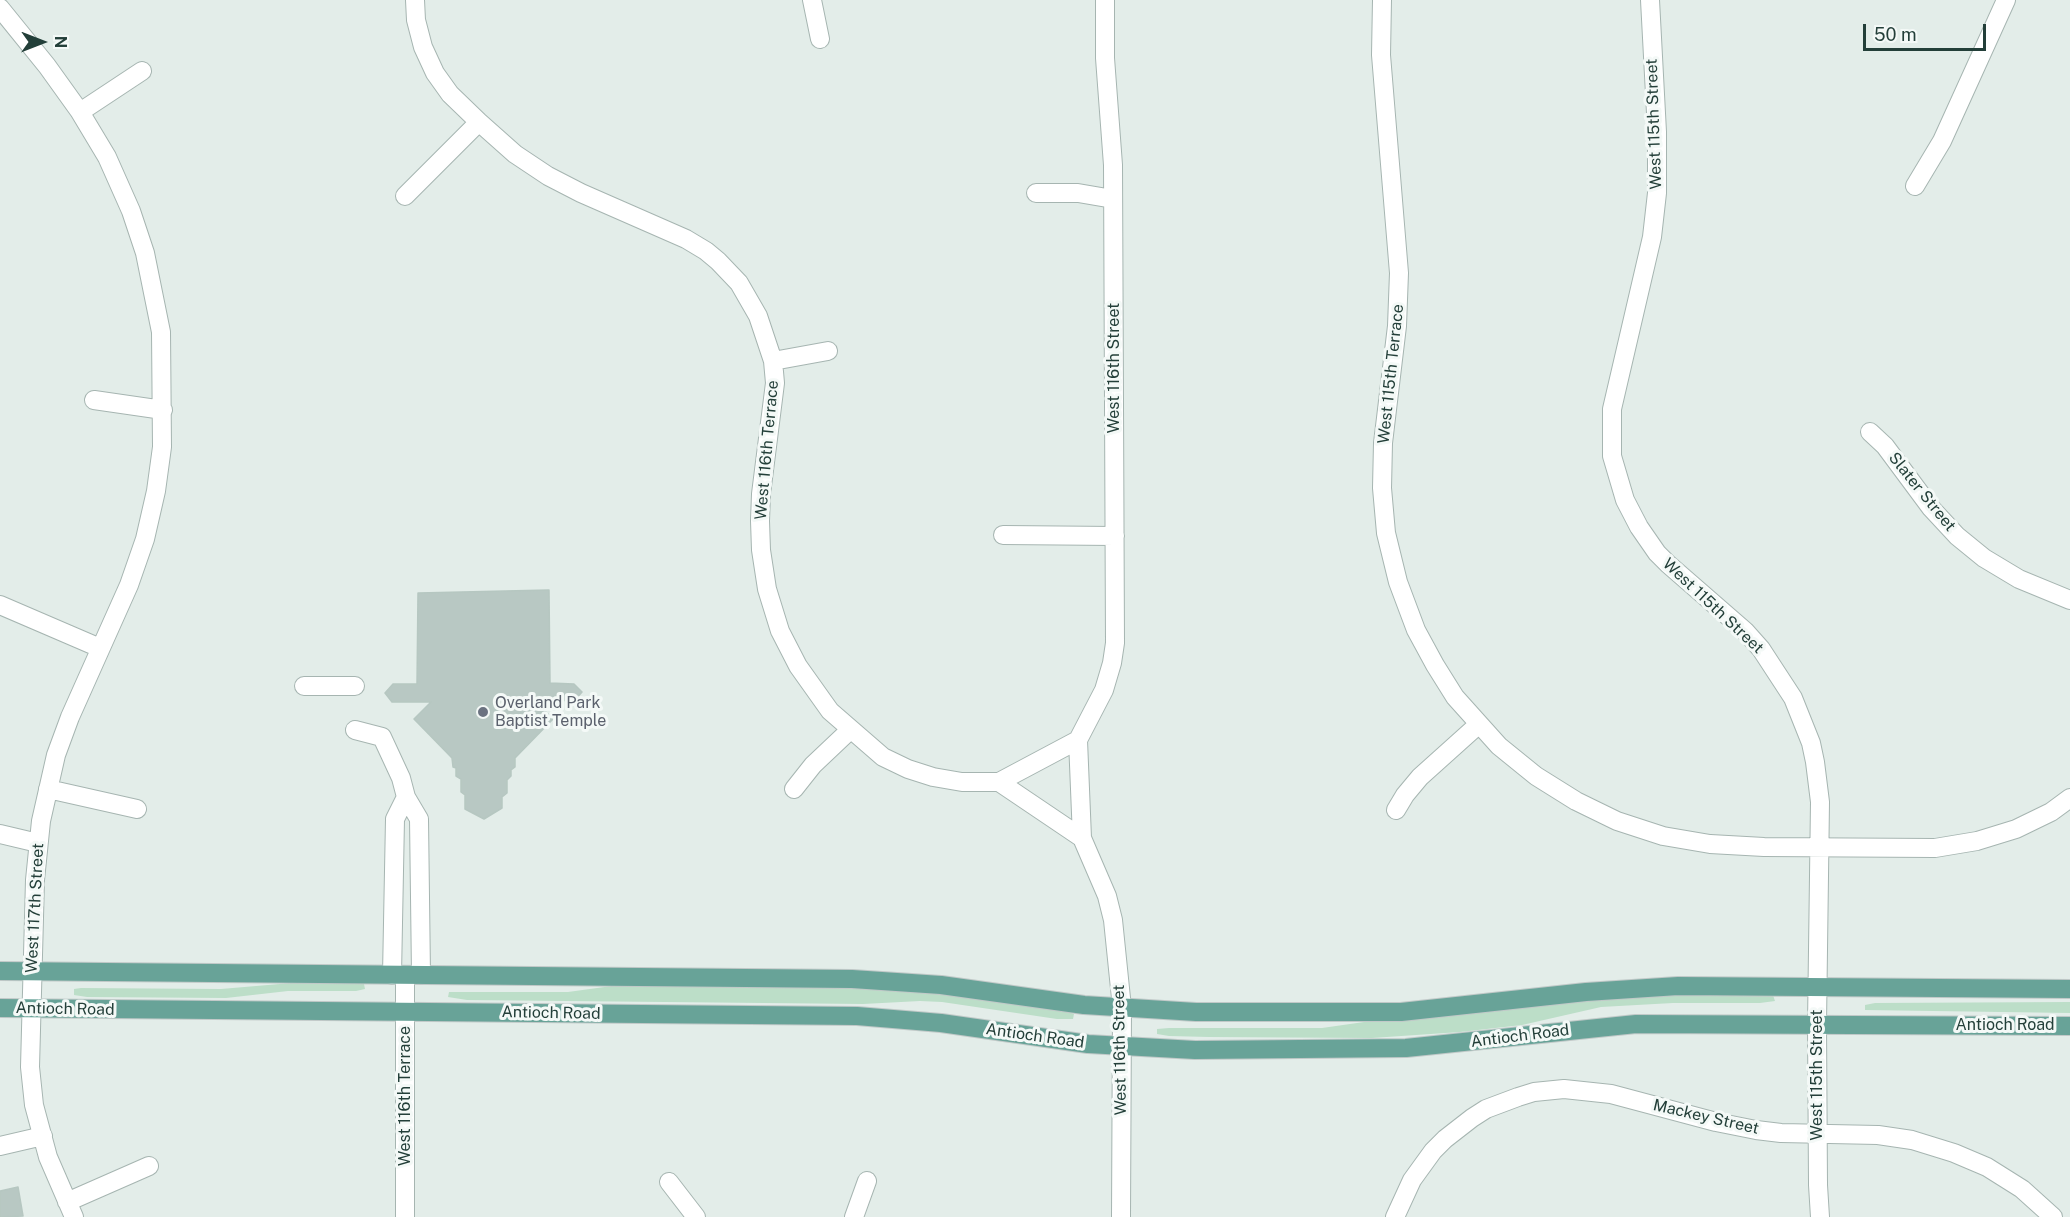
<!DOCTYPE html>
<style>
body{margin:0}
#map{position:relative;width:2070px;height:1217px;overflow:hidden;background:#e3ede9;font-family:"Public Sans",sans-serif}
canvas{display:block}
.north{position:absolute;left:12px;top:12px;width:60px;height:60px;-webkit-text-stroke:4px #f4f9f7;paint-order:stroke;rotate:90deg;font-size:16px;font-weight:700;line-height:24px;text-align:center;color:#233f39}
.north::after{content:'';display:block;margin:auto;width:21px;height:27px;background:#233f39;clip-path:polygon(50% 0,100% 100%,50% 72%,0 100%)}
.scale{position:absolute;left:1863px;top:24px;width:123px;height:27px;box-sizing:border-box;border:3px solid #233f39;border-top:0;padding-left:8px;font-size:18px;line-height:21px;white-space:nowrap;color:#233f39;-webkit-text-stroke:4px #f4f9f7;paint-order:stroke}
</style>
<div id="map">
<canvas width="2070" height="1217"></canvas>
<div class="north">N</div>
<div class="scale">50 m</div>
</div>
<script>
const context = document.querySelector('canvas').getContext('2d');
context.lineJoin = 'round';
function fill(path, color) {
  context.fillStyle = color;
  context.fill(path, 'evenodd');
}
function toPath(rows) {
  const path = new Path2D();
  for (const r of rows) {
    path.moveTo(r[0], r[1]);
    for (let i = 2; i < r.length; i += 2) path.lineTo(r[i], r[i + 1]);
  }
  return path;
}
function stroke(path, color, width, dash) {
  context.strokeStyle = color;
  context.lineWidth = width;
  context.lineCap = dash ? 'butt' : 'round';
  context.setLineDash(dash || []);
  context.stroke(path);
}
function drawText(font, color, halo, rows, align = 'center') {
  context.font = font + ' "Public Sans",sans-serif';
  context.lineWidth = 6;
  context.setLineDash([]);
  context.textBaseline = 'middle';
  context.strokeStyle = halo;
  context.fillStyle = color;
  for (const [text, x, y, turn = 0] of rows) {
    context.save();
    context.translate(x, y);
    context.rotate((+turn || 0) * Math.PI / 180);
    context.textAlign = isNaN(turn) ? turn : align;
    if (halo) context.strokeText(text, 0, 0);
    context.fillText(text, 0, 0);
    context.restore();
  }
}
fill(toPath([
 [303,982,358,983,364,984,365,989,356,991,288,991,226,998,87,997,74,995,74,989,81,988,221,989],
 [619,985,903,989,1066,1011,1074,1014,1073,1019,1057,1019,942,1002,920,1001,863,1004,467,1000,448,997,449,992,568,992],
 [1703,994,1773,995,1775,1001,1760,1003,1673,1003,1601,1007,1522,1025,1460,1032,1372,1038,1209,1037,1169,1036,1157,1034,1157,1029,1169,1028,1322,1028,1371,1021,1432,1018,1610,998],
 [2070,1002,2070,1013,1865,1010,1865,1005,1875,1003]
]), '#bcdec8');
const building = toPath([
 [549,590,550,683,574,684,582,692,575,700,536,702,553,719,515,758,515,767,511,770,511,776,507,780,507,793,502,797,502,808,484,819,465,809,465,795,461,792,461,779,456,776,456,768,453,767,452,758,414,719,431,702,392,702,385,693,393,684,417,684,418,593,549,590],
 [18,1187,23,1216,0,1217,0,1191,18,1187]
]);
fill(building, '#b8c8c3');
stroke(building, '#b6c7c1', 1.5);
const minor = toPath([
 [415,0,416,20,423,47,435,73,450,94,479,122,515,154,548,176,581,193,686,239,706,251,718,261,739,283,758,316,773,361,775,383,761,494,760,521,761,550,767,589,780,631,798,666,830,711,883,757,908,769,933,777,962,782,999,782,1078,740],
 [812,0,820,39],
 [1105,0,1105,58,1113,165,1115,643,1112,663,1104,690,1078,740,1082,838,1107,896,1113,920,1122,1008,1121,1217],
 [1382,0,1381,55,1399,273,1397,326,1383,443,1382,488,1386,533,1398,582,1416,630,1435,665,1455,697,1499,746,1536,776,1576,801,1617,821,1663,836,1710,844,1764,847,1935,848,1977,841,2016,829,2051,812,2070,798],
 [1650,0,1657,132,1657,193,1652,237,1612,409,1612,456,1625,500,1639,527,1657,553,1668,564,1745,631,1761,649,1793,698,1811,743,1815,762,1820,802,1817,1024,1818,1185,1820,1217],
 [0,8,47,66,80,112,107,157,131,211,145,253,161,332,162,447,156,491,145,539,129,585,70,717,56,755,41,821,35,880,30,1067,34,1105,48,1157,74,1217],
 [80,112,142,71],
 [1915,186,1942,141,2006,0],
 [1036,193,1078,193,1113,199],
 [405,196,479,122],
 [773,361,828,351],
 [94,400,163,410],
 [1870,432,1885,446,1931,508,1957,536,1984,558,2019,579,2070,600],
 [1003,535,1115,536],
 [0,605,100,648],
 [304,686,355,686],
 [355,730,382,737,401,778,406,797,419,819,421,975],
 [999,782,1082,838],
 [48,789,137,809],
 [794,789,813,765,850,730],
 [1396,810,1405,795,1420,777,1479,724],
 [0,834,38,843],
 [392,975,395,819,406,797],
 [405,975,405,1217],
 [0,1146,43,1136],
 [669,1182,696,1217],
 [67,1202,149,1166],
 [854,1217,867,1181],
 [1395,1217,1412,1180,1433,1151,1445,1139,1472,1118,1486,1109,1518,1097,1534,1092,1564,1089,1611,1094,1716,1122,1756,1130,1781,1133,1878,1135,1912,1140,1954,1153,1987,1167,2022,1189,2053,1217]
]);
const major = toPath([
 [0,971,852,979,941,985,1084,1005,1196,1012,1401,1012,1586,992,1678,986,2070,989],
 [0,1008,857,1016,941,1023,1088,1044,1195,1050,1406,1048,1636,1024,2070,1026]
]);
stroke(minor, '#a6b5b1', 20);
stroke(major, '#c1c9c8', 20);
stroke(minor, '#fff', 18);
stroke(major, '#68a398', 18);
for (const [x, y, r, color] of [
 [483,712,6,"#6b7280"]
]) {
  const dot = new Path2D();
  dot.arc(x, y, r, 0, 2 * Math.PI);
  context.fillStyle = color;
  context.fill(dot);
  stroke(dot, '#f4f9f7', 2);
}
drawText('16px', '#233f39', '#f4f9f7', [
 ["West 115th Street",1654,124,-92],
 ["West 116th Street",1114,368,-90],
 ["West 115th Terrace",1391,374,-84],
 ["West 116th Terrace",767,450,-85],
 ["Slater Street",1922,492,51],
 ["West 115th Street",1713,606,43],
 ["West 117th Street",35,908,-87],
 ["Antioch Road",65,1009,1],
 ["Antioch Road",551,1013,1],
 ["Antioch Road",2005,1025],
 ["Antioch Road",1035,1036,8],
 ["Antioch Road",1520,1036,-7],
 ["West 116th Street",1120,1050,-91],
 ["West 115th Street",1817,1075,-90],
 ["West 116th Terrace",405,1096,-90],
 ["Mackey Street",1706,1117,13]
]);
drawText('16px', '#5b616d', '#f4f9f7', [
 ["Overland Park",495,703],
 ["Baptist Temple",495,721]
], 'left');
</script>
